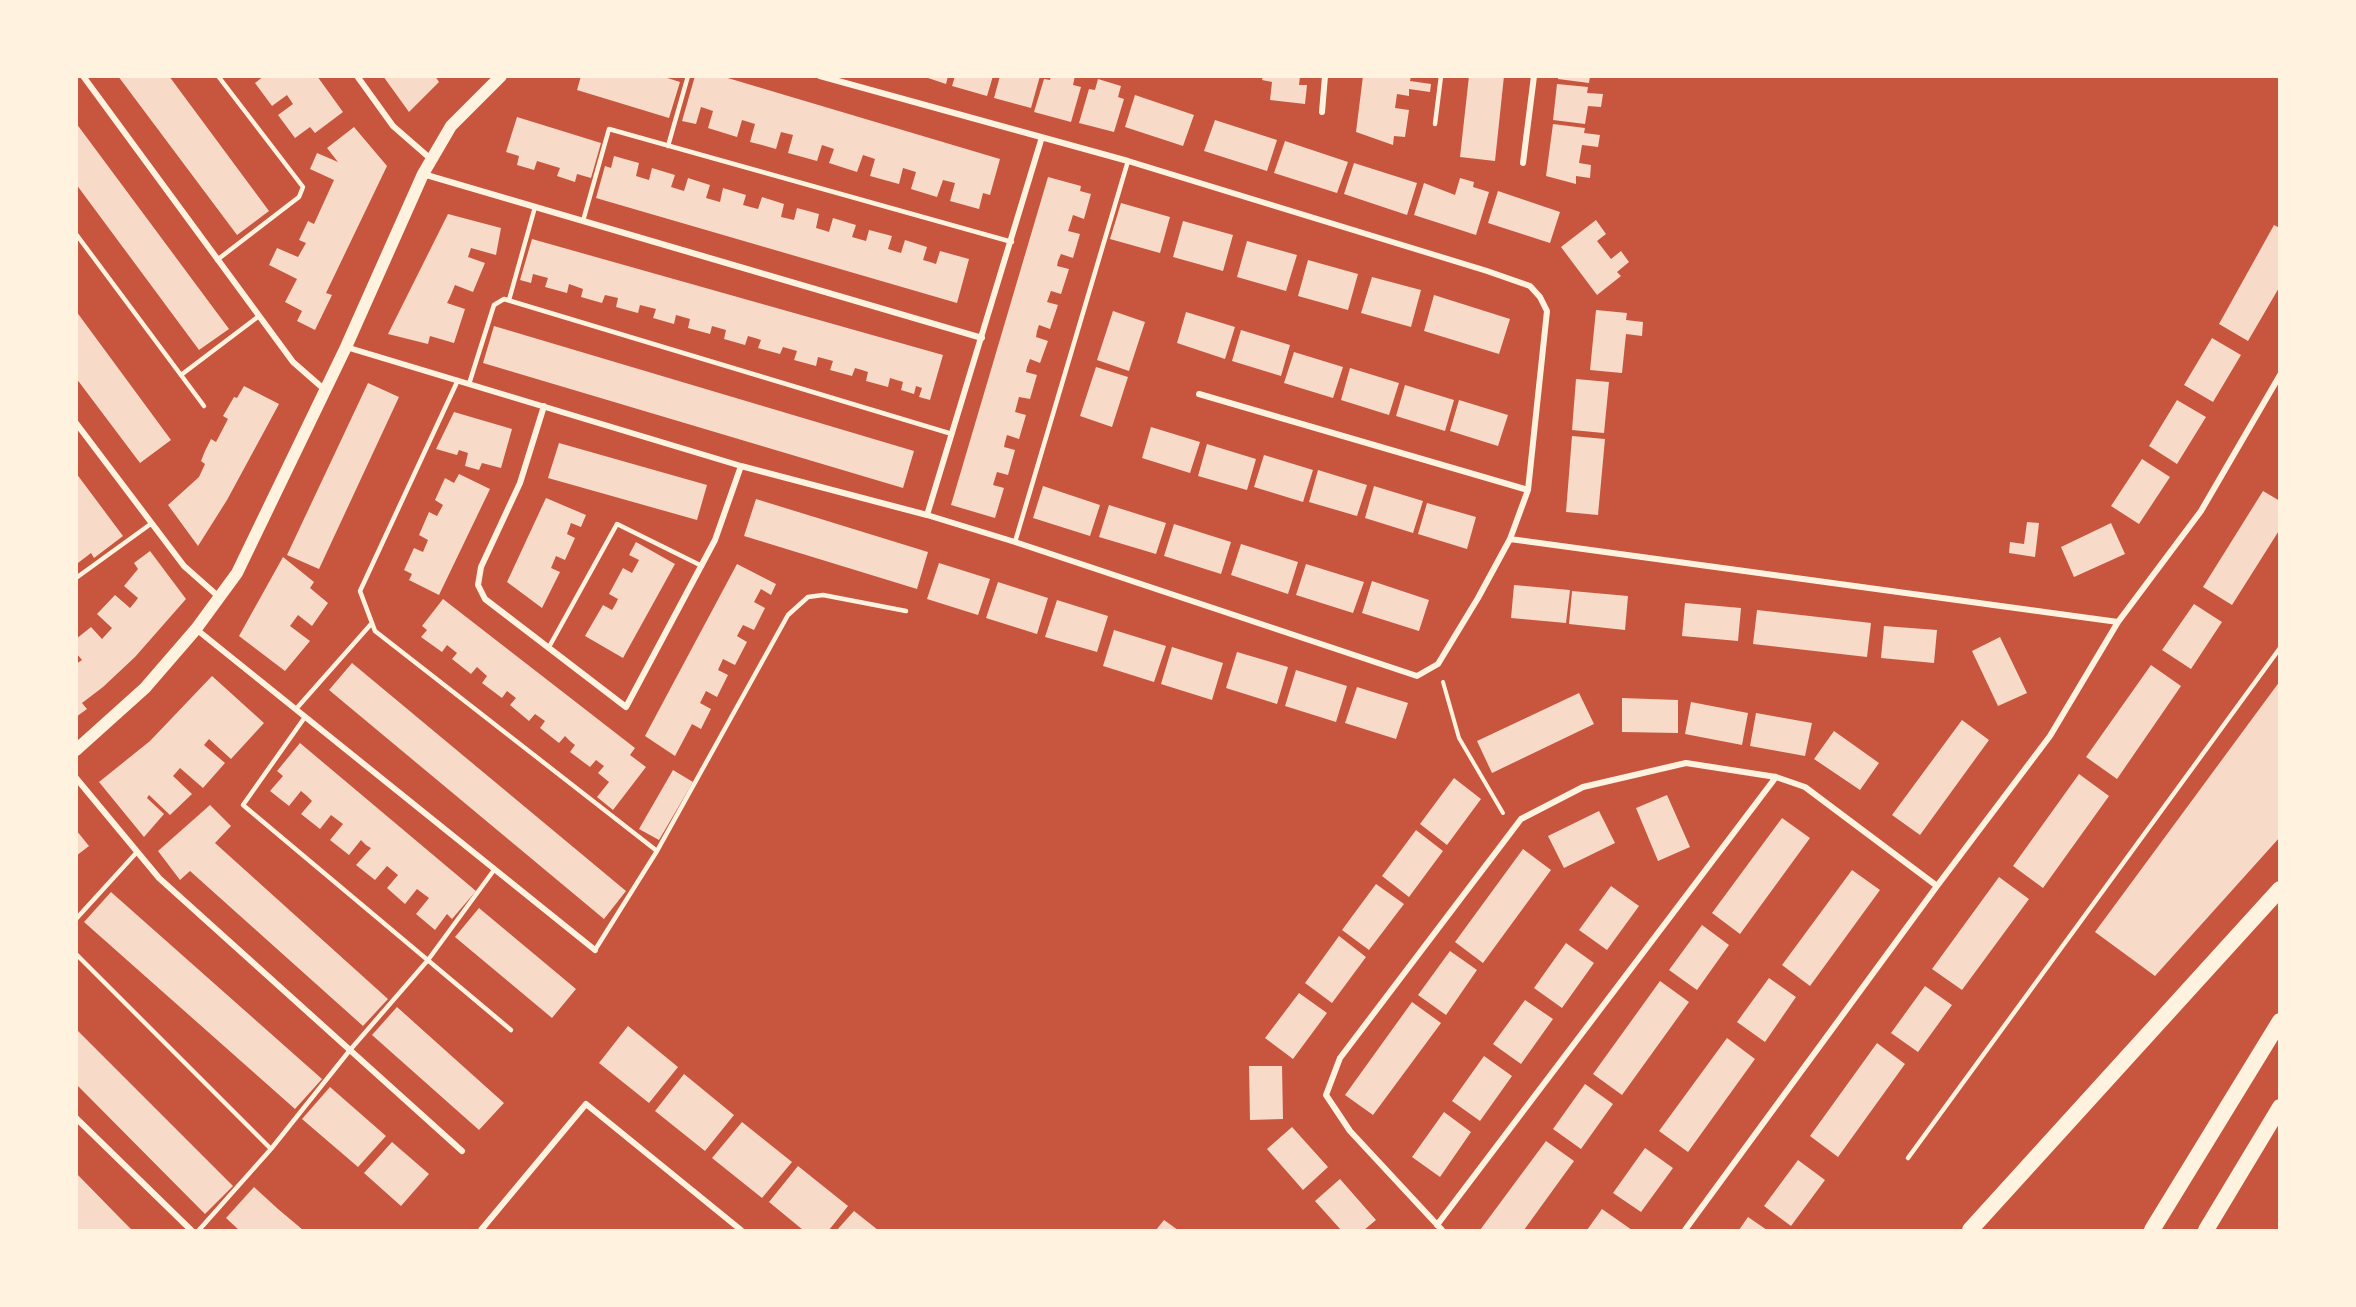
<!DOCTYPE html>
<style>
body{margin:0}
#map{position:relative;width:2356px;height:1307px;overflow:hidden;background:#c8553d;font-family:"Roboto Condensed",sans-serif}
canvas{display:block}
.frame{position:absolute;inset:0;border:78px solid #fff3e0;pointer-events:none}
</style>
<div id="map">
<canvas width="2356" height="1307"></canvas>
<div class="frame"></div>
</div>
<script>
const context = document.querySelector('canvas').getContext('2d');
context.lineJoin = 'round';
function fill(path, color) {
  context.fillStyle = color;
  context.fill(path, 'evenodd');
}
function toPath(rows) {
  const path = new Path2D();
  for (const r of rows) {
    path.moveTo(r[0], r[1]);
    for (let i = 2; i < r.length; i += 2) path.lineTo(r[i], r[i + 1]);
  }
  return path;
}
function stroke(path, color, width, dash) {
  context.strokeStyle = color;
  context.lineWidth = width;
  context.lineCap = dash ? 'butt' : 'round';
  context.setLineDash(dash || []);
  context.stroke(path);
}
fill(toPath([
 [118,76,169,76,269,211,237,235],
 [264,76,317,76,343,112,315,133,310,127,295,138,278,115,293,104,287,95,272,106,255,83],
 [383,76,435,76,439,82,409,112],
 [581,76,661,76,680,82,669,118,577,90],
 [695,76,721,76,1000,159,990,195,983,193,979,209,950,201,955,183,943,180,937,197,911,189,916,172,903,168,899,184,870,176,875,159,863,155,857,172,829,163,834,149,822,145,817,161,788,153,793,135,781,132,776,149,762,145,750,142,755,124,742,120,737,137,708,128,713,111,701,107,696,124,682,121],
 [922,76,948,76,946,84],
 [955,76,993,76,987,96,952,86],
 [1000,76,1040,76,1031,108,994,98],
 [1051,76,1075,76,1073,85,1081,87,1071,122,1034,112,1044,79,1050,80],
 [1263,76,1300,76,1299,85,1307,85,1305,104,1270,100,1272,82,1262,80],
 [1363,76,1411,76,1410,81,1431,84,1430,92,1409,89,1409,96,1397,94,1395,108,1409,110,1405,137,1394,136,1393,145,1356,132],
 [1469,76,1504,76,1495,161,1460,157],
 [1558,76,1590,76,1589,83,1558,79],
 [1098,79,1121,86,1118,97,1124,99,1114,132,1079,123,1089,89,1095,90],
 [1557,84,1588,87,1587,93,1603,94,1601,107,1588,106,1585,124,1553,120],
 [1135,95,1194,115,1183,146,1125,127],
 [517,117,601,143,591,178,577,174,575,182,557,176,560,168,537,161,534,170,517,165,519,156,506,152],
 [1215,120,1277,140,1267,171,1204,151],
 [76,123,229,329,199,350,76,184],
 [1553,124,1585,128,1584,133,1600,135,1598,147,1582,145,1579,163,1591,165,1590,178,1576,176,1576,184,1546,176],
 [354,127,387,166,326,293,332,295,315,330,297,321,302,311,285,302,297,279,269,265,277,248,298,257,306,243,299,240,308,221,314,224,334,180,310,169,317,153,338,162,327,148],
 [1285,141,1348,162,1337,193,1274,173],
 [614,156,639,163,636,176,649,180,652,168,675,175,671,187,684,191,688,178,710,185,706,198,720,202,723,188,746,195,743,205,758,209,762,197,784,204,781,217,794,220,797,208,819,214,816,228,823,230,829,232,833,218,856,225,852,237,866,241,869,230,892,236,888,249,901,253,905,240,927,247,923,260,930,262,936,264,940,251,969,259,957,303,596,198,605,166,611,168],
 [1354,163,1417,183,1407,215,1344,194],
 [1048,177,1081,186,1080,191,1091,194,1084,219,1073,215,1068,231,1080,234,1073,258,1061,254,1058,261,1057,266,1069,269,1061,294,1051,291,1047,302,1058,305,1050,329,1039,325,1037,331,1036,337,1048,341,1040,363,1030,359,1027,367,1026,372,1037,375,1030,399,1019,397,1015,412,1026,415,1019,439,1007,435,1005,442,1004,447,1015,450,1008,475,997,472,993,485,1004,488,995,518,951,505],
 [1460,178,1474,182,1473,187,1489,192,1476,235,1414,215,1424,183,1455,195],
 [1498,191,1560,212,1550,243,1488,223],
 [1121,203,1170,217,1160,253,1110,239],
 [448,214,501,228,496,255,471,248,468,257,485,263,473,292,455,285,450,297,447,303,465,309,454,343,430,336,428,344,388,334],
 [1596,220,1606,234,1597,241,1611,259,1621,251,1629,262,1617,272,1621,276,1597,295,1561,247],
 [1183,221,1233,235,1223,271,1173,257],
 [2274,225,2280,228,2280,286,2248,341,2219,324],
 [532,239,943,355,930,400,919,397,922,388,916,386,914,394,901,390,903,382,890,378,888,387,866,381,868,372,862,370,855,368,852,376,830,370,833,361,818,357,816,366,794,360,797,351,783,347,780,354,758,348,761,340,755,338,748,336,745,345,724,339,726,330,712,326,710,334,688,328,690,319,676,315,674,324,653,318,656,309,640,305,638,313,616,307,618,298,605,295,602,303,581,297,583,289,569,284,567,293,545,287,548,278,533,274,531,283,520,280],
 [1247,241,1297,255,1286,291,1237,277],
 [1308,260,1358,274,1348,310,1298,296],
 [1372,277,1421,290,1411,327,1361,313],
 [1434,295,1510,319,1499,354,1424,331],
 [1596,310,1627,313,1626,320,1643,322,1642,336,1626,334,1622,373,1590,370],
 [76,311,171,440,140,463,76,378],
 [1113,311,1145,322,1129,371,1097,360],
 [1186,312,1235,327,1225,359,1177,343],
 [494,326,914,451,903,488,483,363],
 [1241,330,1290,345,1281,376,1232,361],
 [2212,338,2241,355,2213,402,2184,385],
 [1294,352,1343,367,1333,398,1284,383],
 [1096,367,1128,377,1112,427,1080,416],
 [1350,368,1399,383,1389,415,1341,400],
 [1576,379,1609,382,1604,433,1572,430],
 [368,383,399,397,319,569,287,555],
 [1405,385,1454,400,1445,431,1396,416],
 [244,386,279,404,227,500,198,546,168,505,199,477,205,464,201,461,205,451,211,439,216,442,228,419,223,416,234,397,237,398],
 [1459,400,1508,415,1498,446,1450,431],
 [2177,400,2206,417,2177,464,2149,446],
 [454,412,512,429,501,468,482,463,479,470,465,466,468,453,459,450,457,455,436,449],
 [1151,427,1200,442,1190,473,1142,458],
 [1572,436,1605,439,1598,515,1566,512],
 [559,443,707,485,697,520,548,478],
 [1207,444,1256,459,1247,490,1198,476],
 [1264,455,1313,470,1303,502,1254,487],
 [2142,459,2170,477,2139,524,2111,506],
 [1318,470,1367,485,1357,516,1309,502],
 [76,473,123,536,94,558,91,553,78,563],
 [459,474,490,489,439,595,409,580,412,574,404,570,414,548,423,552,428,540,419,535,429,512,437,516,443,505,435,500,445,478,454,483],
 [1043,486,1100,505,1090,536,1033,518],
 [1374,486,1423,501,1413,533,1365,518],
 [2263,491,2280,501,2280,529,2232,605,2203,587],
 [546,498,586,515,581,527,571,523,567,534,575,538,565,560,556,556,551,568,560,572,542,608,507,582],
 [756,499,928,552,917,589,744,536],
 [1427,503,1476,517,1467,549,1418,534],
 [1109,505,1166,523,1156,554,1099,537],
 [2027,522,2039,523,2035,557,2009,553,2010,542,2024,544],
 [2111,523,2125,554,2074,577,2061,547],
 [1174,524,1231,542,1221,574,1164,556],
 [636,542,675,564,623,658,585,636,603,605,612,610,615,605,618,599,609,594,623,568,632,573,639,560,629,555],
 [1241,544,1298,562,1288,594,1231,575],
 [150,551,186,599,135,657,103,687,82,703,87,709,76,717,76,664,82,660,76,653,76,639,91,627,102,639,112,628,97,614,115,595,130,608,135,602,138,598,124,586,138,569,134,563],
 [283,557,314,582,310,588,328,603,312,626,298,615,290,626,310,641,285,671,239,636],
 [939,563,990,579,978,615,927,599],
 [737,564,776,584,771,595,761,589,754,602,765,608,754,630,743,625,737,636,747,642,735,665,723,659,718,670,728,675,717,697,706,691,700,703,711,709,701,729,692,724,675,756,645,736],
 [1306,564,1364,582,1353,613,1296,595],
 [1372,581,1429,600,1419,631,1362,613],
 [998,582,1048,598,1037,634,986,618],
 [1514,585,1570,590,1566,623,1511,618],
 [1572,591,1628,596,1625,630,1569,624],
 [443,599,635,748,630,755,646,767,613,810,597,797,609,782,598,773,604,766,596,760,590,767,570,752,575,745,570,741,565,736,559,743,540,728,545,721,535,714,529,721,510,705,516,698,507,691,502,698,482,683,487,676,477,667,471,674,452,659,457,653,447,645,442,652,421,637,427,630,422,626],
 [1057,600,1108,616,1097,652,1045,637],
 [1685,603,1741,608,1738,641,1682,636],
 [2194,604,2222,622,2191,669,2162,650],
 [1757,610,1871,623,1867,657,1753,644],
 [1884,626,1937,630,1934,663,1881,658],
 [1114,630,1166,646,1154,682,1103,666],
 [2000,637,2027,693,1998,706,1972,651],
 [1172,647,1223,663,1212,700,1161,684],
 [1237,652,1288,667,1277,704,1226,688],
 [352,663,626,891,604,919,329,690],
 [2151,665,2181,686,2117,779,2086,757],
 [1296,670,1347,686,1336,722,1285,706],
 [212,676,264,723,231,759,209,739,204,745,225,763,203,788,180,768,173,776,192,794,170,815,149,795,147,798,164,814,144,837,99,782,150,741],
 [2280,681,2280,837,2155,976,2095,932],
 [1357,687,1408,703,1396,739,1345,723],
 [1579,693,1594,724,1492,773,1477,741],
 [1622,698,1678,700,1678,733,1622,732],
 [1691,702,1748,713,1742,745,1685,734],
 [1756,713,1812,723,1805,756,1750,746],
 [1962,720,1989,740,1920,835,1892,815],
 [1834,731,1879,763,1860,790,1814,759],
 [300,743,476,891,452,919,447,914,435,930,416,914,429,898,417,889,405,904,387,888,398,875,387,866,375,880,356,865,371,848,366,845,361,840,349,855,330,840,343,824,331,815,320,829,301,814,312,801,307,796,301,791,289,806,270,791,283,776,277,771],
 [673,770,693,782,659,840,639,829],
 [2079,774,2109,796,2043,888,2013,866],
 [1454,778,1481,799,1447,845,1420,824],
 [1667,795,1690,847,1658,861,1636,808],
 [210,805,231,826,215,843,388,999,363,1026,190,871,180,880,158,851],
 [1599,811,1615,843,1564,868,1548,836],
 [1782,818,1810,838,1740,934,1712,913],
 [76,830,89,846,76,856],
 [1416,830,1443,851,1409,897,1382,876],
 [1523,849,1551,870,1483,963,1455,942],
 [1852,870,1880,890,1810,986,1782,965],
 [1999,877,2029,899,1962,990,1932,969],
 [1376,884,1404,904,1369,950,1342,930],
 [1611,886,1639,906,1607,950,1579,930],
 [111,892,322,1079,295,1109,84,922],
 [479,908,576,989,552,1018,455,937],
 [1702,925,1729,945,1697,990,1669,970],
 [1339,936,1366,957,1332,1003,1305,983],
 [1566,943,1594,963,1562,1008,1534,988],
 [1450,951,1477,970,1446,1015,1418,995],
 [1769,978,1796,997,1765,1042,1737,1022],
 [1660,981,1689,1002,1622,1095,1593,1074],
 [1925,986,1952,1005,1918,1052,1891,1033],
 [1299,993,1327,1013,1293,1059,1265,1038],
 [1525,1000,1553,1019,1521,1064,1493,1044],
 [1412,1002,1441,1023,1373,1115,1345,1095],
 [397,1007,504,1103,479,1130,372,1035],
 [628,1026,678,1067,649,1103,599,1063],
 [76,1029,233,1186,205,1214,76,1084],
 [1727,1038,1755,1059,1688,1152,1659,1131],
 [1877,1043,1905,1064,1838,1157,1810,1136],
 [1484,1056,1512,1076,1480,1121,1452,1101],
 [1249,1066,1282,1066,1283,1119,1250,1120],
 [684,1074,734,1115,705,1151,655,1111],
 [1585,1084,1613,1104,1581,1149,1553,1129],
 [330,1087,386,1136,358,1167,302,1119],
 [1444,1112,1471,1132,1440,1177,1412,1157],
 [742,1122,792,1162,762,1198,712,1158],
 [1292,1127,1328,1167,1303,1190,1267,1149],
 [1546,1141,1574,1161,1524,1230,1480,1230],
 [392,1142,429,1174,401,1206,364,1173],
 [1645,1148,1673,1168,1641,1212,1613,1193],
 [1798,1160,1825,1180,1791,1226,1764,1206],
 [798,1166,848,1206,829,1230,803,1230,769,1202],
 [76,1173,119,1217,132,1230,76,1229],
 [1340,1179,1376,1220,1364,1230,1341,1230,1315,1201],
 [254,1187,278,1209,303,1230,239,1230,226,1218],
 [1602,1209,1632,1230,1587,1230],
 [854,1211,878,1230,837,1230],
 [1748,1217,1767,1230,1739,1230],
 [1164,1220,1178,1230,1156,1230]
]), '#f7dbc8');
stroke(toPath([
 [1443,682,1459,738,1503,813]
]), '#fff3e0', 4);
stroke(toPath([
 [1435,124,1441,76],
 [668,146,688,76],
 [583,221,609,129,1012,242],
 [76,234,204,406],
 [217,260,299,197,303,187,218,76],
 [509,300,535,207],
 [181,375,259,316],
 [458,380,360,591,375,631,657,851,595,950],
 [469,384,494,305,504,299,952,434],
 [1015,542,1128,161],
 [76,578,152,523],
 [549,647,617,524,702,566],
 [296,709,372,623],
 [305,717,243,805,511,1030],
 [657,851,788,615,808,597,823,595,906,611],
 [76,919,137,852],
 [76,954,271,1149,350,1050,428,960,494,870],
 [1908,1158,2280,648],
 [199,1230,271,1149]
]), '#fff3e0', 4.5);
stroke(toPath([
 [83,76,293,362,325,390],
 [357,76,393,126,432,160],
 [1322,112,1325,76],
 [1523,163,1534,76],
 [423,174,982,338],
 [346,347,741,466,927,515,1015,542,1417,676,1438,664,1478,598,1510,539,1528,490,1547,311,1540,297,1530,286,1487,271,1128,161,820,76],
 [1199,394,1528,490],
 [544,406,520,483,481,567,478,585,485,599,626,707,715,540,741,466],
 [76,423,184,566,219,597],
 [927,515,1042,137],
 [1510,539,2118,622],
 [196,629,595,950],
 [76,778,159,878,462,1151],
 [76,1118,191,1230],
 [1437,1225,1776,777],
 [481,1230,586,1104,741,1230],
 [1442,1230,1350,1131,1326,1095,1340,1058,1521,819,1583,787,1686,763,1776,777,1805,787,1937,886],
 [1685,1230,1937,886,2050,736,2118,622,2201,511,2280,375]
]), '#fff3e0', 6);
stroke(toPath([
 [76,750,145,688,196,629,237,573,346,347,423,174,451,126,501,76]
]), '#fff3e0', 12);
stroke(toPath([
 [1970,1230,2280,889],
 [2152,1230,2280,1021],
 [2206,1230,2280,1107]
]), '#fff3e0', 16);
</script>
